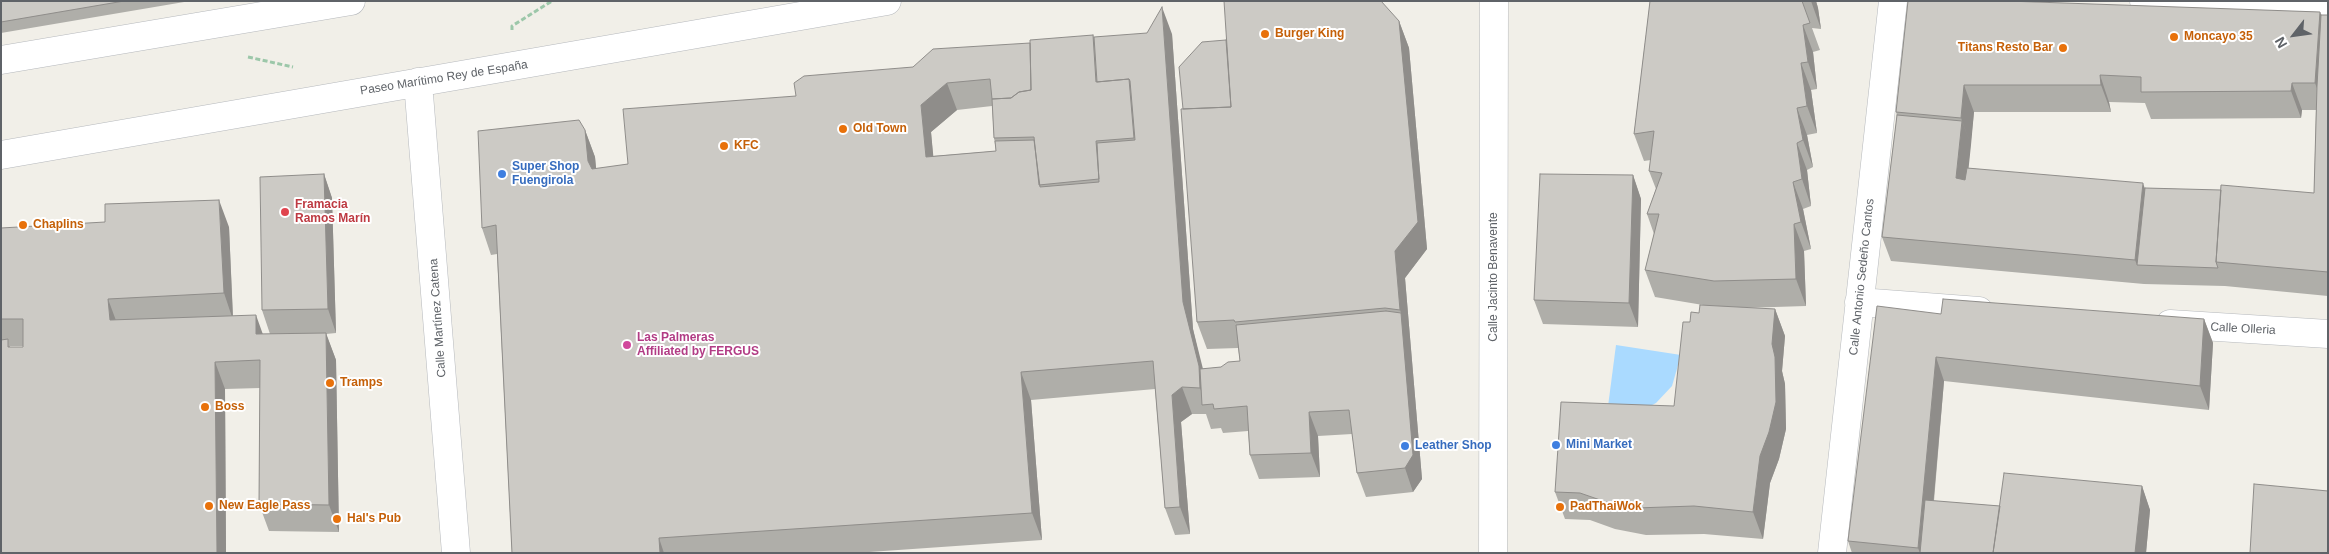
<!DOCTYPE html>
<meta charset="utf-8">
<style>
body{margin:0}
#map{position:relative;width:2329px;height:554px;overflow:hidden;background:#f1efe8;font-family:Helvetica,sans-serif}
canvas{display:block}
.frame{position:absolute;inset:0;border:2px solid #5f6368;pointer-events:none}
.north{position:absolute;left:2269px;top:10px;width:50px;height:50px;-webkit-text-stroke:4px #fff;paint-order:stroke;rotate:240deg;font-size:14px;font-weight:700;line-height:20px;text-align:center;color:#5f6368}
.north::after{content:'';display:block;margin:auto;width:18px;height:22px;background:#5f6368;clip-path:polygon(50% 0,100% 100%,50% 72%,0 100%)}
</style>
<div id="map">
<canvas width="2329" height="554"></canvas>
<div class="frame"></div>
<div class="north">N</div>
</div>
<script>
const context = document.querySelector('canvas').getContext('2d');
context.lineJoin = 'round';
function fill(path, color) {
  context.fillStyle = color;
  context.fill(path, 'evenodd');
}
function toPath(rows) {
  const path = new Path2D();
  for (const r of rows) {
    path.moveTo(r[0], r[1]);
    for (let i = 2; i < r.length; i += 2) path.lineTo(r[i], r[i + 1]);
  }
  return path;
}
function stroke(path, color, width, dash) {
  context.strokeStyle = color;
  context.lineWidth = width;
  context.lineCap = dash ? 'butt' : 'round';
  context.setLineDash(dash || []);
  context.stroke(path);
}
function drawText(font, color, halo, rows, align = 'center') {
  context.font = font + ' Helvetica,sans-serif';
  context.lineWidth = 4;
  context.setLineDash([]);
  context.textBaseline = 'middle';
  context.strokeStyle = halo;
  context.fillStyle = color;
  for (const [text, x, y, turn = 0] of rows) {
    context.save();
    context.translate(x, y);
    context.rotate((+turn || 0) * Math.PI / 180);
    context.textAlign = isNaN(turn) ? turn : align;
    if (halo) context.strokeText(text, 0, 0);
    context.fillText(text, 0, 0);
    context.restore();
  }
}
fill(toPath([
 [1616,345,1681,355,1672,386,1656,403,1639,412,1607,414]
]), '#aadaff');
const minor = toPath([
 [2144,1,2328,9],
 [1,60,351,1],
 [418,82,456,553],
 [1,155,887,1],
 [1859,302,1979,311],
 [2170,324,2328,334],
 [1493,553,1494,1],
 [1832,553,1893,1]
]);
stroke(minor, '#b5b8bc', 29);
stroke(toPath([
 [512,30,512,26,552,1],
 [248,57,293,67]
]), '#9cc7a9', 3, [5, 2.5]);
stroke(minor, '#fff', 28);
fill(toPath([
 [1,1,190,1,1,33],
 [1650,1,1816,1,1818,8,1821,29,1812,28,1820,50,1813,52,1817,89,1811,90,1817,133,1807,135,1813,167,1807,170,1811,206,1803,209,1811,249,1804,251,1806,306,1743,308,1775,309,1785,336,1782,371,1785,384,1786,429,1779,459,1770,483,1763,539,1704,534,1646,535,1615,529,1590,520,1565,519,1555,492,1674,406,1690,322,1699,313,1709,306,1655,297,1645,270,1654,234,1647,214,1656,189,1649,171,1651,160,1644,161,1634,134],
 [1908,1,2320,12,2321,15,2328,15,2328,296,2225,286,2144,284,1891,261,1882,237,1897,115,1896,112],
 [2109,102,2145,103,2151,119,2301,118,2302,110,2316,110,2314,193,2145,188,1968,168,1974,112,2111,112],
 [1399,21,1409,48,1427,249,1405,278,1422,479,1413,492,1366,497,1357,473,1352,434,1318,436,1320,477,1259,479,1250,455,1248,431,1223,433,1221,428,1211,429,1206,414,1192,414,1181,422,1190,534,1175,535,1165,508,1155,389,1031,400,1042,540,855,553,512,553,497,254,491,255,482,228,585,130,595,157,596,169,628,164,796,96,913,67,1030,43,1093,35,1094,37,1172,34,1193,329,1202,369,1221,367,1240,361,1238,348,1207,349,1197,322,1183,109,1226,40],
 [992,106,994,138,996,151,933,156,931,132,957,110],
 [324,174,332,198,336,333,326,334,336,360,339,532,269,531,259,504,260,388,225,389,226,553,1,553,1,228,229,227,233,316,263,334,270,334,262,310],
 [10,346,23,346,23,347,10,347],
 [1633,175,1641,199,1638,327,1543,324,1534,300],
 [1941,314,2204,319,2213,343,2209,410,1944,381,1934,501,2000,506,2142,486,2150,510,2146,553,1852,553,1848,541]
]), '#afaea9');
fill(toPath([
 [1811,1,1816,1,1818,8,1821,29],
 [1162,7,1172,34,1193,329,1209,393,1206,404,1200,388,1183,302],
 [2320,12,2328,33,2325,110,2315,83],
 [1399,21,1409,48,1427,249,1405,278,1422,479,1413,492,1405,468,1401,313,1400,310,1395,251],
 [1803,25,1813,52,1817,89,1808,62],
 [1801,63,1811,90,1817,133,1807,106],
 [2100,75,2109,102,2111,112,2101,85],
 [947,83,957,110,931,132,936,184,926,157,921,105],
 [2292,83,2302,110,2301,118,2291,91],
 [1964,85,1974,112,1971,145,1961,118],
 [1797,108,1807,135,1813,167,1803,140],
 [1962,121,1971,145,1965,202,1956,178],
 [585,130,595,157,598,188,588,161],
 [1797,143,1807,170,1811,206,1802,179],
 [324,174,332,198,336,333,328,309],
 [1633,175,1641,199,1638,327,1629,303],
 [1793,182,1803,209,1811,249,1801,222],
 [2143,183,2151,207,2137,265,2135,260],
 [219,200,229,227,233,320,224,293],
 [1794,224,1804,251,1806,306,1796,279],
 [108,299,118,326,110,320],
 [1775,309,1785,336,1782,371,1785,384,1786,429,1779,459,1770,483,1763,539,1753,512,1760,456],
 [256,315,266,343,256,334],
 [2204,319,2213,343,2209,410,2200,386],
 [326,333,336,360,339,532,329,505],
 [1936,357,1944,381,1929,553,1920,553,1918,548],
 [215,362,225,389,226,553,217,553],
 [1021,372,1031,400,1042,540,1032,513],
 [1182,387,1192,414,1181,422,1190,534,1180,507,1172,395],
 [1309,412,1318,436,1320,477,1311,453],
 [2142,486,2150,510,2146,553,2135,553],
 [659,538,664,553,660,553]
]), '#8f8d8a');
const building = toPath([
 [1,1,124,1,1,22,1,1],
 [1224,1,1381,1,1399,21,1418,222,1395,251,1400,310,1385,308,1235,322,1234,320,1197,322,1181,109,1231,107,1224,1],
 [1650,1,1802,1,1810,23,1803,25,1808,62,1801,63,1807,106,1797,108,1803,140,1797,143,1802,179,1793,182,1801,222,1794,224,1796,279,1714,281,1645,270,1659,214,1647,214,1662,173,1649,171,1654,131,1634,134,1650,1],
 [1908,1,2007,1,2320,12,2315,83,2292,83,2291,91,2141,92,2141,77,2100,75,2101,85,1964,85,1961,118,1896,112,1908,1],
 [1162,7,1183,302,1199,366,1200,388,1182,387,1172,395,1180,507,1165,508,1153,361,1021,372,1032,513,659,538,660,553,512,553,496,225,482,228,478,131,579,120,585,130,588,161,592,169,628,164,623,109,796,96,794,83,804,76,913,67,933,49,1030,43,1031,90,1019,92,1011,98,992,99,990,79,947,83,921,105,926,157,996,151,995,141,1034,140,1040,187,1099,182,1097,143,1135,140,1130,81,1129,79,1097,82,1094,37,1147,33,1162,7],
 [2321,15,2328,15,2328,272,2216,262,2221,185,2314,193,2317,86,2321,15],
 [1093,35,1096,82,1129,79,1134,138,1096,141,1099,179,1039,185,1034,137,994,138,992,99,1011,98,1019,92,1031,90,1030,40,1093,35],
 [1226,40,1231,107,1183,109,1179,67,1202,42,1226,40],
 [1897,115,1962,121,1956,178,1965,180,1967,168,2143,183,2135,260,1882,237,1897,115],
 [324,174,328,309,262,310,260,177,324,174],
 [1540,174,1633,175,1629,303,1534,300,1540,174],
 [2145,188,2221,190,2216,262,2218,268,2137,265,2145,188],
 [219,200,224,293,108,299,110,320,256,315,256,334,326,333,329,505,259,504,260,360,215,362,217,553,1,553,1,340,8,339,8,347,23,347,23,319,1,319,1,228,105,222,105,204,219,200],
 [1943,299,2204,319,2200,386,1936,357,1918,548,1848,541,1877,306,1941,314,1943,299],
 [1700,305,1775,309,1772,344,1775,357,1776,402,1769,432,1760,456,1753,512,1694,506,1636,508,1606,502,1580,493,1555,492,1561,402,1674,406,1683,322,1690,322,1691,312,1699,313,1700,305],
 [1386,311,1401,313,1413,455,1405,468,1357,473,1349,410,1309,412,1311,453,1250,455,1247,406,1214,409,1213,404,1202,405,1200,369,1221,367,1228,362,1240,361,1236,325,1386,311],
 [2004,473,2142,486,2135,553,1993,553,2004,473],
 [2254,484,2328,491,2328,553,2250,553,2254,484],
 [1925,500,2000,506,1993,553,1920,553,1925,500]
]);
fill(building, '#cccac5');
stroke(building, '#8f8d8a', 1);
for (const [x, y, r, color] of [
 [1265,34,5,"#e8710a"],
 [2174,37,5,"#e8710a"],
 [2063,48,5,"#e8710a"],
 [843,129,5,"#e8710a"],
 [724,146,5,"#e8710a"],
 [502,174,5,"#3f7fe0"],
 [285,212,5,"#e0444e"],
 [23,225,5,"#e8710a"],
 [627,345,5,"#d1479c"],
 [330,383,5,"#e8710a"],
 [205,407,5,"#e8710a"],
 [1556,445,5,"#3f7fe0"],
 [1405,446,5,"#3f7fe0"],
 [209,506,5,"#e8710a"],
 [1560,507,5,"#e8710a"],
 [337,519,5,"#e8710a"]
]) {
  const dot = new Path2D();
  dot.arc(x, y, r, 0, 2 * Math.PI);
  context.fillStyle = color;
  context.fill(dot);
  stroke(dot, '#fff', 2);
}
drawText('bold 12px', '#c56008', '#fff', [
 ["Burger King",1275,34],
 ["Moncayo 35",2184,37],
 ["Titans Resto Bar",2053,48,"right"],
 ["Old Town",853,129],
 ["KFC",734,146],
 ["Chaplins",33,225],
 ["Tramps",340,383],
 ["Boss",215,407],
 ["New Eagle Pass",219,506],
 ["PadThaiWok",1570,507],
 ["Hal's Pub",347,519]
], 'left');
drawText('12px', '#5f6368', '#fff', [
 ["Paseo Marítimo Rey de España",444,78,-9],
 ["Calle Jacinto Benavente",1494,277,-90],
 ["Calle Antonio Sedeño Cantos",1862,277,-84],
 ["Calle Martínez Catena",438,318,-94],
 ["Calle Olleria",2243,329,3]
]);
drawText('bold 12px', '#366cbe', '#fff', [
 ["Super Shop",512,167],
 ["Fuengirola",512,181],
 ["Mini Market",1566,445],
 ["Leather Shop",1415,446]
], 'left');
drawText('bold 12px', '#be3a42', '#fff', [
 ["Framacia",295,205],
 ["Ramos Marín",295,219]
], 'left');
drawText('bold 12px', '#b23c85', '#fff', [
 ["Las Palmeras",637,338],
 ["Affiliated by FERGUS",637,352]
], 'left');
</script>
